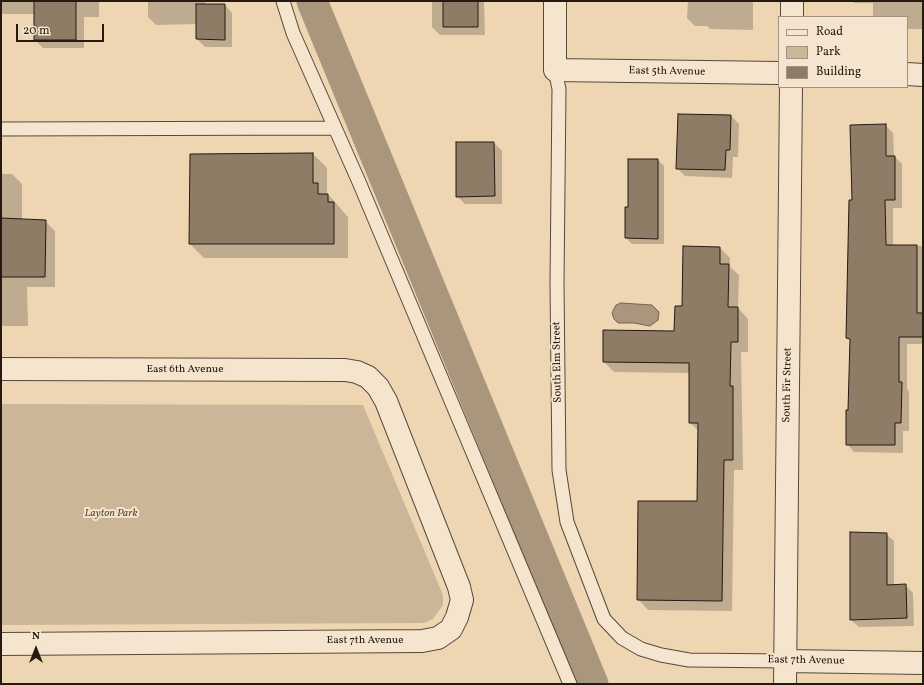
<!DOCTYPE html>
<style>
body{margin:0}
#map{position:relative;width:924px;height:685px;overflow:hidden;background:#efd6b3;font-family:Vollkorn,serif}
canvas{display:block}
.frame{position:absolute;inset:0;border:2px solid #241a12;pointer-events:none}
.legend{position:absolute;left:778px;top:16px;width:130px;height:72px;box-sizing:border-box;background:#f5e4ce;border:1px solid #a19383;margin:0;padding:5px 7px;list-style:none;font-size:12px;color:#241a12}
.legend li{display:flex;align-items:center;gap:8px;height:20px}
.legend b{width:20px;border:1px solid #a19383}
.north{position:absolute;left:16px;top:629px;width:40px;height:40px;-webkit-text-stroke:3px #f5e4ce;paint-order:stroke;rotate:0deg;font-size:11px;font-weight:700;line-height:16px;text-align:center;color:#241a12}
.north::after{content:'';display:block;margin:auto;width:14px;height:18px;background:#241a12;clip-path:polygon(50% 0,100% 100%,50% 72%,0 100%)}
.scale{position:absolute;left:16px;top:24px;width:88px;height:18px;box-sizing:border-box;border:2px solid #241a12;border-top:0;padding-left:5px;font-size:12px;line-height:14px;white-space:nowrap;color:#241a12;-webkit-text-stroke:3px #f5e4ce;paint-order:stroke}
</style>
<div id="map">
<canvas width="924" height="685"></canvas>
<div class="frame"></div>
<ul class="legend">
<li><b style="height:5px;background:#f5e4ce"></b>Road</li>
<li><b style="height:11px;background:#ccb698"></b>Park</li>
<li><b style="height:11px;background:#8e7c66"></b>Building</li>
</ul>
<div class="north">N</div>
<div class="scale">20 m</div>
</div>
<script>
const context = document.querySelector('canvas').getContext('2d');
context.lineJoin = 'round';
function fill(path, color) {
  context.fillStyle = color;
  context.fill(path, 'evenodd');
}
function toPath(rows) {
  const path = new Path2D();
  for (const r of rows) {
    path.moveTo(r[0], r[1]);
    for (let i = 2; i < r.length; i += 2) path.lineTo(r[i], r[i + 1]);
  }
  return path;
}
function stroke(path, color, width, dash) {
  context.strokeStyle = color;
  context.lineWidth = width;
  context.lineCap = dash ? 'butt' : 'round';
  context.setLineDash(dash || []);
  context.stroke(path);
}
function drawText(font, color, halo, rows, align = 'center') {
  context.font = font + ' Vollkorn,serif';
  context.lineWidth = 4;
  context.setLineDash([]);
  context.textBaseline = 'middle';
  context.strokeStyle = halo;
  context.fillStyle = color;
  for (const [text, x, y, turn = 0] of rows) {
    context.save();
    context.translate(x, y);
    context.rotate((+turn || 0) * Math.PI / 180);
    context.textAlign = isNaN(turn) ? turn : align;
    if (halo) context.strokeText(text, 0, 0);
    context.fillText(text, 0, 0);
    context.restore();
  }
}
fill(toPath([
 [1,404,363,405,443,595,443,605,433,619,424,623,1,625]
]), '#ccb698');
const water = toPath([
 [621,303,652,305,659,312,658,320,650,326,634,323,618,323,614,319,612,313,616,305,621,303]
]);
fill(water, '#aa967c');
stroke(water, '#746452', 1);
fill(toPath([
 [1,1,99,1,99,17,84,17,84,48,43,48,35,40,35,14,1,14],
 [148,1,205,1,205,5,225,5,232,13,232,47,205,47,197,39,197,24,156,25,148,17],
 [432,1,484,1,485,35,440,35,432,27],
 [688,1,753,1,753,30,710,29,707,26,695,26,687,18],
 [852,1,922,1,922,29,907,29,907,17,873,17,873,3,854,3],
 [679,115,731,116,739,124,738,157,733,157,732,178,685,176,677,168],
 [885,125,893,133,894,156,902,164,902,208,893,208,893,246,923,246,923,344,907,344,907,389,909,391,909,431,903,431,903,453,854,452,847,444,849,411,851,341,847,338,853,201],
 [494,143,502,151,502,204,465,204,457,196],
 [313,154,327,168,327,193,348,217,348,258,204,258,190,244],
 [658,160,664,166,664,244,632,244,626,238,629,208],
 [1,174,12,174,22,184,22,220,45,221,55,231,55,287,27,287,28,326,1,326],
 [720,248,730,258,730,267,739,275,738,308,748,319,748,352,741,352,743,470,734,470,732,611,648,610,638,599,698,502,699,431,690,423,690,373,614,372,604,362,675,332,683,307],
 [886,534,894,541,894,585,905,585,913,593,914,626,859,627,851,620]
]), '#0003');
stroke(toPath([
 [312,1,593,684]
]), '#aa967c', 31);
const building = toPath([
 [34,1,76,1,76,40,34,40,34,1],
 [443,1,478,1,478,27,443,27,443,1],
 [196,4,225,4,225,40,196,39,196,4],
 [678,114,731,115,730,150,726,150,725,170,676,169,678,114],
 [886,124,886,156,895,156,895,200,885,200,886,245,917,245,917,313,923,313,923,337,899,337,899,382,902,382,901,423,895,423,895,445,846,445,846,410,848,410,850,339,846,338,849,200,852,200,850,125,886,124],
 [456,142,494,142,495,196,456,197,456,142],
 [313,153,313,183,318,183,318,194,328,194,328,202,334,202,334,244,189,244,190,154,313,153],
 [628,159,658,159,658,239,625,238,625,207,628,207,628,159],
 [1,218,46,220,45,277,1,277,1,218],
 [683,246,720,247,720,264,729,264,728,307,738,307,738,342,731,342,730,386,733,386,733,460,724,460,722,601,637,600,638,501,697,501,698,423,689,423,689,363,603,362,603,330,674,331,675,306,682,306,683,246],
 [850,532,887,533,887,585,906,584,907,618,850,620,850,532]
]);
fill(building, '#8e7c66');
stroke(building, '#241a12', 1);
const lane = toPath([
 [283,1,293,33,359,182,570,684],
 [555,70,559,89,557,283,559,470,567,522,604,619,622,638,641,649,661,655,689,660,785,661],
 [1,129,335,128]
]);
const street = toPath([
 [555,1,555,70,779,73],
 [792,17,792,1],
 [907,74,923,75],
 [1,369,345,370,357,372,368,377,378,387,386,401,459,587,462,600,457,617,451,629,438,638,422,641,1,644],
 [785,661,923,663],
 [785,684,791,87]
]);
stroke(lane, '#57493a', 15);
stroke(street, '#57493a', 24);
stroke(lane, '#f5e4ce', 13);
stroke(street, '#f5e4ce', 22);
drawText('11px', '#241a12', '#f5e4ce', [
 ["East 5th Avenue",667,72,1],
 ["South Elm Street",558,362,-91],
 ["East 6th Avenue",185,370],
 ["South Fir Street",788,385,-89],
 ["East 7th Avenue",365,641],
 ["East 7th Avenue",806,661,1]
]);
drawText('italic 11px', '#56493a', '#f5e4ce', [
 ["Layton Park",111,514]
]);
</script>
